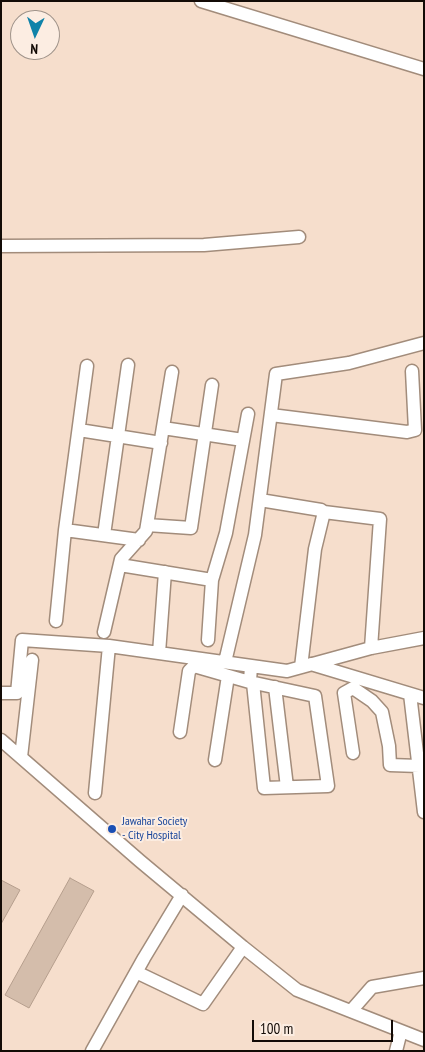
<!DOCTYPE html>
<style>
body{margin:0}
#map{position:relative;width:425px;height:1052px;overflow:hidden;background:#f6decc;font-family:"PT Sans Narrow",sans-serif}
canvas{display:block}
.frame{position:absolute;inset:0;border:2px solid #130b06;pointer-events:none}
.north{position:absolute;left:10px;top:10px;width:50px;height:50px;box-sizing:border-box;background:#fcede2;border:1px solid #9f938a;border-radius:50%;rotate:183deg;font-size:14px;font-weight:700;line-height:20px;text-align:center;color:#130b06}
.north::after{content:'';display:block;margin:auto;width:18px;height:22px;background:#1083a9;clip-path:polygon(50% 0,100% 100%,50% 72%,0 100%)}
.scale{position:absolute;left:252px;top:1020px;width:141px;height:22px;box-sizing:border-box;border:2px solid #130b06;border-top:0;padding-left:6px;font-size:15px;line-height:18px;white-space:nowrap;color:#130b06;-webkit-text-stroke:4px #fcede2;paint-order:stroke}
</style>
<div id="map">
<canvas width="425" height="1052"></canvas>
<div class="frame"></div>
<div class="north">N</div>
<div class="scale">100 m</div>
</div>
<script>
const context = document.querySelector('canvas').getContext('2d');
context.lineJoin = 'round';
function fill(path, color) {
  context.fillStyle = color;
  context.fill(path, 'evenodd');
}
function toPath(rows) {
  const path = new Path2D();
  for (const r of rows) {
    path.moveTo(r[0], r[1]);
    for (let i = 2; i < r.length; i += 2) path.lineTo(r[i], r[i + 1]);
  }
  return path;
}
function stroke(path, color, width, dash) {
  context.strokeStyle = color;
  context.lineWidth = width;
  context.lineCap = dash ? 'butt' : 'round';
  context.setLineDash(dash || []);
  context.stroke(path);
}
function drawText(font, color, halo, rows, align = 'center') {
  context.font = font + ' "PT Sans Narrow",sans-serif';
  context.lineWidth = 4;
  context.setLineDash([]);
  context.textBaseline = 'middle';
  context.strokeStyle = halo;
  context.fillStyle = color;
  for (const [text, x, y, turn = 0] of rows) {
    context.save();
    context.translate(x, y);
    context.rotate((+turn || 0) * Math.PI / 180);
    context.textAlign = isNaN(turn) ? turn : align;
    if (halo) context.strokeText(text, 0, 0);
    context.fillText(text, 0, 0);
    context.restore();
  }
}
const building = toPath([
 [70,878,94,891,29,1008,5,995,70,878],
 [1,880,20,890,1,924,1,880]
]);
fill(building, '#d4bdab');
stroke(building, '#b59e8d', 1);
const minor = toPath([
 [201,1,424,69],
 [1,246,204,245,299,237],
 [87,366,65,530,139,540],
 [271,415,407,432,415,430,412,371],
 [163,428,243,440],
 [79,430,161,443],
 [260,500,321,510,324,512,380,519,371,648],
 [147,525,191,528,212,385],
 [104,535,128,365],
 [120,565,212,580,226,533,248,414],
 [56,621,65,530],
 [104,632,121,559,146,531,172,372],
 [208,640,212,580],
 [159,653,165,572],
 [225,662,255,535,276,374,349,363,424,343],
 [311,664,424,698],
 [301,667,315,549,324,512],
 [275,687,287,787],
 [1,693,17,693,22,640,109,646,287,671,371,648,424,638],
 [410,694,424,812],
 [180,732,189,671,194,666,253,683,264,788,328,786,315,696,250,682,251,666],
 [1,740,140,861,243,947,297,990,424,1040],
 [353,753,344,693,353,688,372,701,382,712,389,746,390,765,419,766],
 [21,757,32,660],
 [215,760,228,676],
 [95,793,109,646],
 [136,972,203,1004,243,947],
 [351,1011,372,987,424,978],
 [92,1051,144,958,182,895],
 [396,1051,401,1031]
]);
stroke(minor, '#a28c7b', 15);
stroke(minor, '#fff', 12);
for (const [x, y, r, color] of [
 [112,829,5,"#1a4fb4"]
]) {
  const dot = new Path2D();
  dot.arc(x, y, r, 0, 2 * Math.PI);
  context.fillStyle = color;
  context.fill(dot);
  stroke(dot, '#fcede2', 2);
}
drawText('12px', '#164399', '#fcede2', [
 ["Jawahar Society",122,822],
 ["- City Hospital",122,836]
], 'left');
</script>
